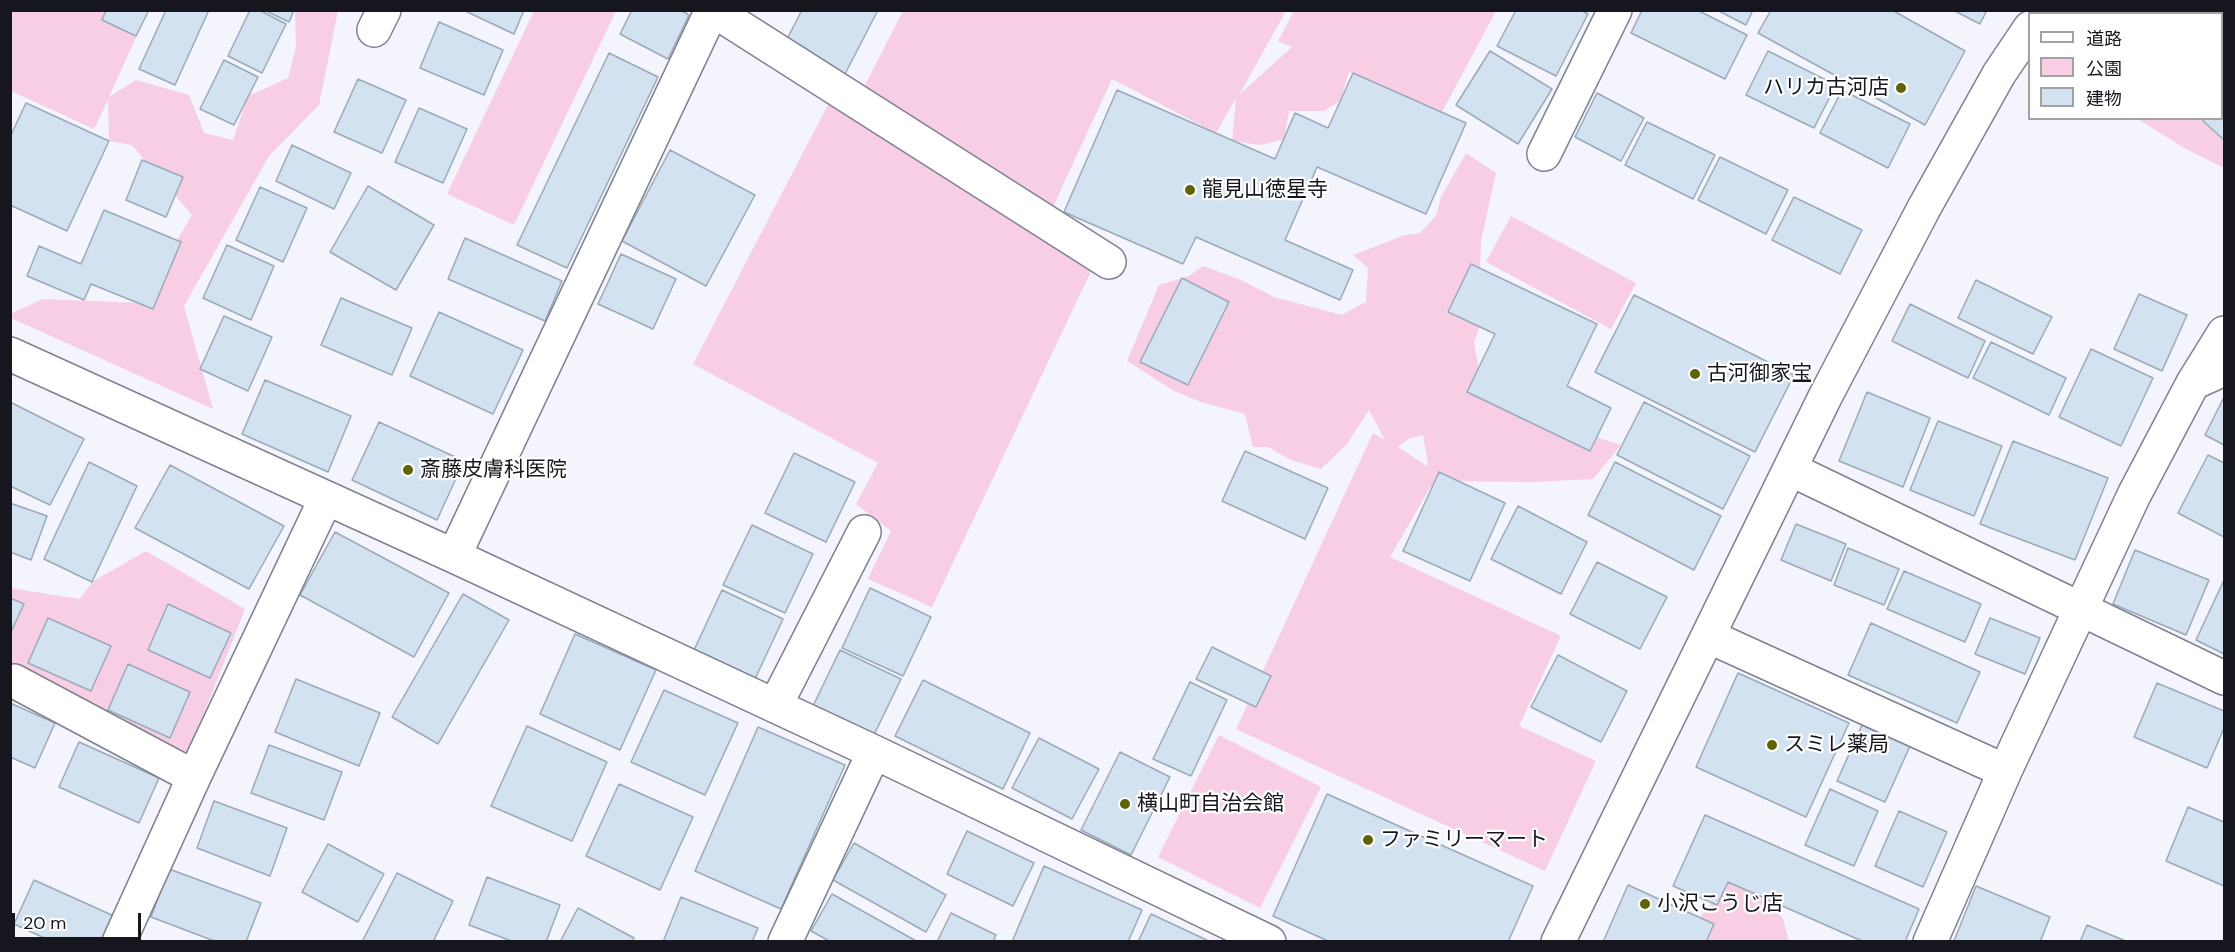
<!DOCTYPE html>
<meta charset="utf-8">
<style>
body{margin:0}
#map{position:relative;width:2235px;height:952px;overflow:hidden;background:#f3f4fc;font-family:"DM Sans","Noto Sans JP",sans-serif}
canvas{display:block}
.frame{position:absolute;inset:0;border:12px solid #16171e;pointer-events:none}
.legend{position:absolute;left:2028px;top:12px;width:195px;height:108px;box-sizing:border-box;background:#fff;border:2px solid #a2a2a5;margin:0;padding:8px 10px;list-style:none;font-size:18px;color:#16171e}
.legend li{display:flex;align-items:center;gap:12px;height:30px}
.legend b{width:30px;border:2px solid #a2a2a5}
.scale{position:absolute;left:12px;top:913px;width:129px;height:27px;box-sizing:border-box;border:3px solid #16171e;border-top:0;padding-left:8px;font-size:18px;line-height:21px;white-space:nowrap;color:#16171e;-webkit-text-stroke:4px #fff;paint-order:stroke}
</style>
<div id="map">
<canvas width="2235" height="952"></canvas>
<div class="frame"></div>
<ul class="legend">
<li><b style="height:8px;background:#fff"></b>道路</li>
<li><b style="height:16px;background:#f7cee4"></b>公園</li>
<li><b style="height:16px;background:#d3e2f1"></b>建物</li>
</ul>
<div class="scale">20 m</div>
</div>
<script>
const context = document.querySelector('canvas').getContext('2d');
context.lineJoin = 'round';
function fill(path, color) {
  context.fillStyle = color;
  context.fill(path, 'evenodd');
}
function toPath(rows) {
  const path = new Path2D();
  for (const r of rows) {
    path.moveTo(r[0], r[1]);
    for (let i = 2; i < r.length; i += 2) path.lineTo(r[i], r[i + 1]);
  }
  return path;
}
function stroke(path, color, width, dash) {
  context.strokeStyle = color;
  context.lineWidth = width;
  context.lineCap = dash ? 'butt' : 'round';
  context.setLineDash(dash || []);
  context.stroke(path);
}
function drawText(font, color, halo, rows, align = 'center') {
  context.font = font + ' "DM Sans","Noto Sans JP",sans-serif';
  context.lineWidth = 4.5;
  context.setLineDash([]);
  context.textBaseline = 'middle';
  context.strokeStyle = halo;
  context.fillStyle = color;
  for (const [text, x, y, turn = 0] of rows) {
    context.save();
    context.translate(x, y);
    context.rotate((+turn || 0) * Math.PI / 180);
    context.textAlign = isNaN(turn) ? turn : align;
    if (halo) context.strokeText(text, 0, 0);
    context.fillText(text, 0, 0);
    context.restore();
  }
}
fill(toPath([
 [11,11,148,11,109,97,136,80,189,95,204,133,233,140,248,96,288,78,296,47,295,11,338,11,319,105,269,156,184,306,213,409,11,318,10,314,43,299,140,303,192,215,132,145,109,141,108,100,94,129,11,91],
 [534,11,616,11,514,225,447,194],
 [903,11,1286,11,1239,95,1292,47,1278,41,1294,11,1496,11,1442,112,1349,72,1340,101,1324,111,1289,111,1284,139,1261,145,1232,141,1236,98,1216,133,1112,79,1052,209,863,89],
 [2224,71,2224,168,2184,148,2138,119,2222,118,2222,73],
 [832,97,1093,267,932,607,868,579,891,531,856,504,878,463,693,364],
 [1466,153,1496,173,1481,241,1479,289,1485,309,1474,343,1479,369,1561,426,1621,445,1593,479,1533,482,1444,481,1432,489,1431,486,1390,557,1561,636,1519,726,1596,761,1545,871,1236,729,1373,433,1385,440,1369,410,1347,444,1321,469,1291,460,1268,447,1253,447,1245,414,1201,402,1174,391,1127,361,1159,285,1189,276,1203,266,1241,280,1274,297,1342,315,1366,302,1368,268,1353,255,1405,235,1420,233,1436,216,1441,197],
 [1423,435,1428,465,1427,466,1398,447,1408,439],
 [1511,216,1636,283,1611,329,1486,262],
 [146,551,245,609,186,759,11,674,10,588,80,599,92,582],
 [1219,735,1321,787,1260,908,1158,857],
 [1728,882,1771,901,1783,919,1789,941,1692,941,1687,934]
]), '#f7cee4');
const building = toPath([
 [106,10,149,10,136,36,102,20,106,10],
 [166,10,209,10,175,85,139,69,166,10],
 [250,10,259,10,286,24,262,73,228,56,250,10],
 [264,10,294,10,289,22,264,10],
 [463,10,524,10,514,34,463,10],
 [632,10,680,10,689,15,668,59,620,34,632,10],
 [802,10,878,10,845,74,785,43,802,10],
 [1516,10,1581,10,1588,14,1556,76,1497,46,1516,10],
 [1642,10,1697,10,1747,35,1725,79,1631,33,1642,10],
 [1717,10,1753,10,1746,25,1717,10],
 [1771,10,1892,10,1965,51,1925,125,1758,33,1771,10],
 [1953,10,1987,10,1980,24,1953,10],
 [2123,10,2158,10,2156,14,2127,14,2123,10],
 [439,22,503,50,484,95,420,68,439,22],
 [2222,24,2224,26,2224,63,2222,61,2222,24],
 [1490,51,1552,89,1518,144,1456,105,1490,51],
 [1768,51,1836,85,1814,128,1746,95,1768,51],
 [609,53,658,77,567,268,517,245,609,53],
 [224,60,258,77,234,125,200,109,224,60],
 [1353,73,1466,123,1426,214,1317,167,1285,240,1353,270,1340,300,1196,237,1183,264,1064,212,1117,90,1275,159,1295,113,1328,128,1353,73],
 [358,79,406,100,382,153,334,132,358,79],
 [1842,90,1910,124,1888,168,1820,133,1842,90],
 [1597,93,1644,118,1621,161,1575,137,1597,93],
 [2224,96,2224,140,2203,121,2205,118,2222,118,2222,99,2224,96],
 [26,103,109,141,67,231,10,205,10,137,26,103],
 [419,108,467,129,443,183,395,162,419,108],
 [1647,122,1715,155,1693,199,1625,165,1647,122],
 [292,145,351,173,334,209,276,181,292,145],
 [670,150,755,195,706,286,622,241,670,150],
 [1720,157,1788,190,1766,234,1698,200,1720,157],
 [142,160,183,177,166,217,126,200,142,160],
 [368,186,434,225,396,290,330,252,368,186],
 [260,187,307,208,283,262,236,240,260,187],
 [1794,197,1862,230,1840,274,1772,240,1794,197],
 [104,210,181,242,153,309,91,284,84,300,27,276,39,246,81,264,104,210],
 [465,238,562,281,545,321,448,279,465,238],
 [227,245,274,266,251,320,203,298,227,245],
 [621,254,676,279,653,329,598,304,621,254],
 [1471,264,1597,324,1567,386,1611,408,1590,451,1467,392,1495,334,1448,312,1471,264],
 [1182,278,1229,302,1188,385,1140,362,1182,278],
 [1976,280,2052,317,2033,354,1958,318,1976,280],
 [2139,294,2187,315,2162,371,2114,349,2139,294],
 [1634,295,1794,375,1755,452,1595,372,1634,295],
 [341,298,412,328,392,375,321,345,341,298],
 [1910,304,1985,341,1968,378,1892,341,1910,304],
 [439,312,523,350,493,414,410,376,439,312],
 [224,316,272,337,248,391,200,369,224,316],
 [1991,342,2066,378,2049,415,1973,378,1991,342],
 [2091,349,2153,378,2121,446,2059,417,2091,349],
 [265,380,351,416,328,472,242,434,265,380],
 [1867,392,1930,418,1903,487,1839,461,1867,392],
 [2224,397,2224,445,2205,435,2224,397],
 [10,402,84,439,50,505,10,486,10,402],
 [1644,402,1750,456,1723,509,1617,455,1644,402],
 [1938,421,2002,446,1974,516,1910,490,1938,421],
 [379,422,464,461,437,520,352,480,379,422],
 [2013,441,2108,478,2075,560,1980,524,2013,441],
 [1245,451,1328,488,1305,539,1222,501,1245,451],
 [794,453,855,482,826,542,765,513,794,453],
 [2208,455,2224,463,2224,537,2178,513,2208,455],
 [89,462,137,486,92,582,44,559,89,462],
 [1615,462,1721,516,1694,570,1588,515,1615,462],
 [170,465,284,526,249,589,135,528,170,465],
 [1439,472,1505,503,1470,581,1403,551,1439,472],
 [10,503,47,516,31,560,10,552,10,503],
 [1518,506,1587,542,1561,594,1491,559,1518,506],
 [1796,524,1846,544,1831,581,1781,560,1796,524],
 [752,525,813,554,785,613,723,585,752,525],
 [335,532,449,593,414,657,300,595,335,532],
 [1848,548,1899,569,1884,605,1834,585,1848,548],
 [2135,550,2209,580,2186,635,2113,604,2135,550],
 [1597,562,1667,597,1640,649,1570,614,1597,562],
 [1904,571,1981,604,1965,642,1887,609,1904,571],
 [2224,580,2224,654,2196,640,2224,580],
 [870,588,931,617,903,676,842,648,870,588],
 [722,590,783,619,755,679,694,650,722,590],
 [463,594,509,620,438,744,392,717,463,594],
 [10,598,24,604,10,634,10,598],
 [168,604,231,633,210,678,148,650,168,604],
 [48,618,111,646,91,691,28,663,48,618],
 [1990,618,2040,638,2025,674,1975,654,1990,618],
 [1871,623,1980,672,1957,723,1848,675,1871,623],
 [575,634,656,670,620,750,540,714,575,634],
 [1212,647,1271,676,1256,707,1196,679,1212,647],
 [840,650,901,679,872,739,811,710,840,650],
 [1558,655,1627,691,1601,742,1531,707,1558,655],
 [128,664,190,692,170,738,108,710,128,664],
 [1738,673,1849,723,1806,817,1696,767,1738,673],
 [296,679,380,713,359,766,275,732,296,679],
 [923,680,1030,733,1003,789,895,736,923,680],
 [1190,682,1227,700,1191,776,1153,759,1190,682],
 [2157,683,2224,711,2224,728,2207,768,2134,737,2157,683],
 [664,690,738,723,705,795,631,762,664,690],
 [10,703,55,723,35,768,10,757,10,703],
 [1862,725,1910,746,1885,802,1837,781,1862,725],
 [527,726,607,762,572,841,491,806,527,726],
 [758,727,845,765,781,909,695,871,758,727],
 [1039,738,1099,769,1072,819,1012,788,1039,738],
 [79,742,159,778,139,823,59,787,79,742],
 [269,745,342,772,324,820,251,793,269,745],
 [1120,752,1170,777,1131,855,1081,830,1120,752],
 [619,784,693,817,660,890,586,856,619,784],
 [1830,789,1878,811,1854,866,1805,845,1830,789],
 [1327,794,1533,886,1508,942,1330,942,1273,916,1327,794],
 [214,801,287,828,270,876,197,848,214,801],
 [2188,807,2224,822,2224,886,2166,861,2188,807],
 [1899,811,1947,832,1923,887,1875,866,1899,811],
 [1705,815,1919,909,1905,942,1864,942,1728,882,1717,905,1673,886,1705,815],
 [967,831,1034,863,1013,906,947,874,967,831],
 [854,843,946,895,926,932,833,880,854,843],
 [328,844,384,874,358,922,302,892,328,844],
 [1044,866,1142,910,1128,942,1012,942,1044,866],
 [169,869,261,903,246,942,217,942,151,917,169,869],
 [397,873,453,901,433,942,362,942,397,873],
 [487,877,560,905,546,942,514,942,469,925,487,877],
 [34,880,114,916,102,942,53,942,14,924,34,880],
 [1628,885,1714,924,1706,942,1603,942,1628,885],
 [1976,886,2050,917,2040,942,1954,941,1976,886],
 [832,894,918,942,831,942,811,931,832,894],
 [681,897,758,928,752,942,663,942,681,897],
 [578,908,634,938,632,942,560,942,578,908],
 [951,913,996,935,993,942,937,942,951,913],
 [1151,914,1211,942,1138,942,1151,914],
 [2087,925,2128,942,2080,942,2087,925]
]);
fill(building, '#d3e2f1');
stroke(building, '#9baab7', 1.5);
const minor = toPath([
 [713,10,1109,262],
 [374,30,384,10],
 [1544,154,1615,10],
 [10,354,454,556,874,752,1269,942],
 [2193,383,2224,333],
 [1790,469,2224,678],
 [454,556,712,10],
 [1708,636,2005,771],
 [14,681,194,777],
 [775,706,864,532],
 [119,942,194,777,326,498],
 [785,942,874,752],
 [1558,942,1825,397,1924,208,1999,74,2030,28],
 [1930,942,2005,771,2134,495,2193,383,2224,369]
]);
stroke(minor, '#7f8192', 36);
stroke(minor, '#fff', 33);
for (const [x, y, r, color] of [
 [1901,88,6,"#5d6401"],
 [1190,190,6,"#5d6401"],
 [1695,374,6,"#5d6401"],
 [408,470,6,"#5d6401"],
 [1772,745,6,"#5d6401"],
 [1125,804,6,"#5d6401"],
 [1368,840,6,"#5d6401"],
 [1645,904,6,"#5d6401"]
]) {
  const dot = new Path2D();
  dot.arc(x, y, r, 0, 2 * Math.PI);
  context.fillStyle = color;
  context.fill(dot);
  stroke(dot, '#fff', 2);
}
drawText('21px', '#16171e', '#fff', [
 ["ハリカ古河店",1889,88,"right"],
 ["龍見山徳星寺",1202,190],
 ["古河御家宝",1707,374],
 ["斎藤皮膚科医院",420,470],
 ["スミレ薬局",1784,745],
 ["横山町自治会館",1137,804],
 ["ファミリーマート",1380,840],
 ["小沢こうじ店",1657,904]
], 'left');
</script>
